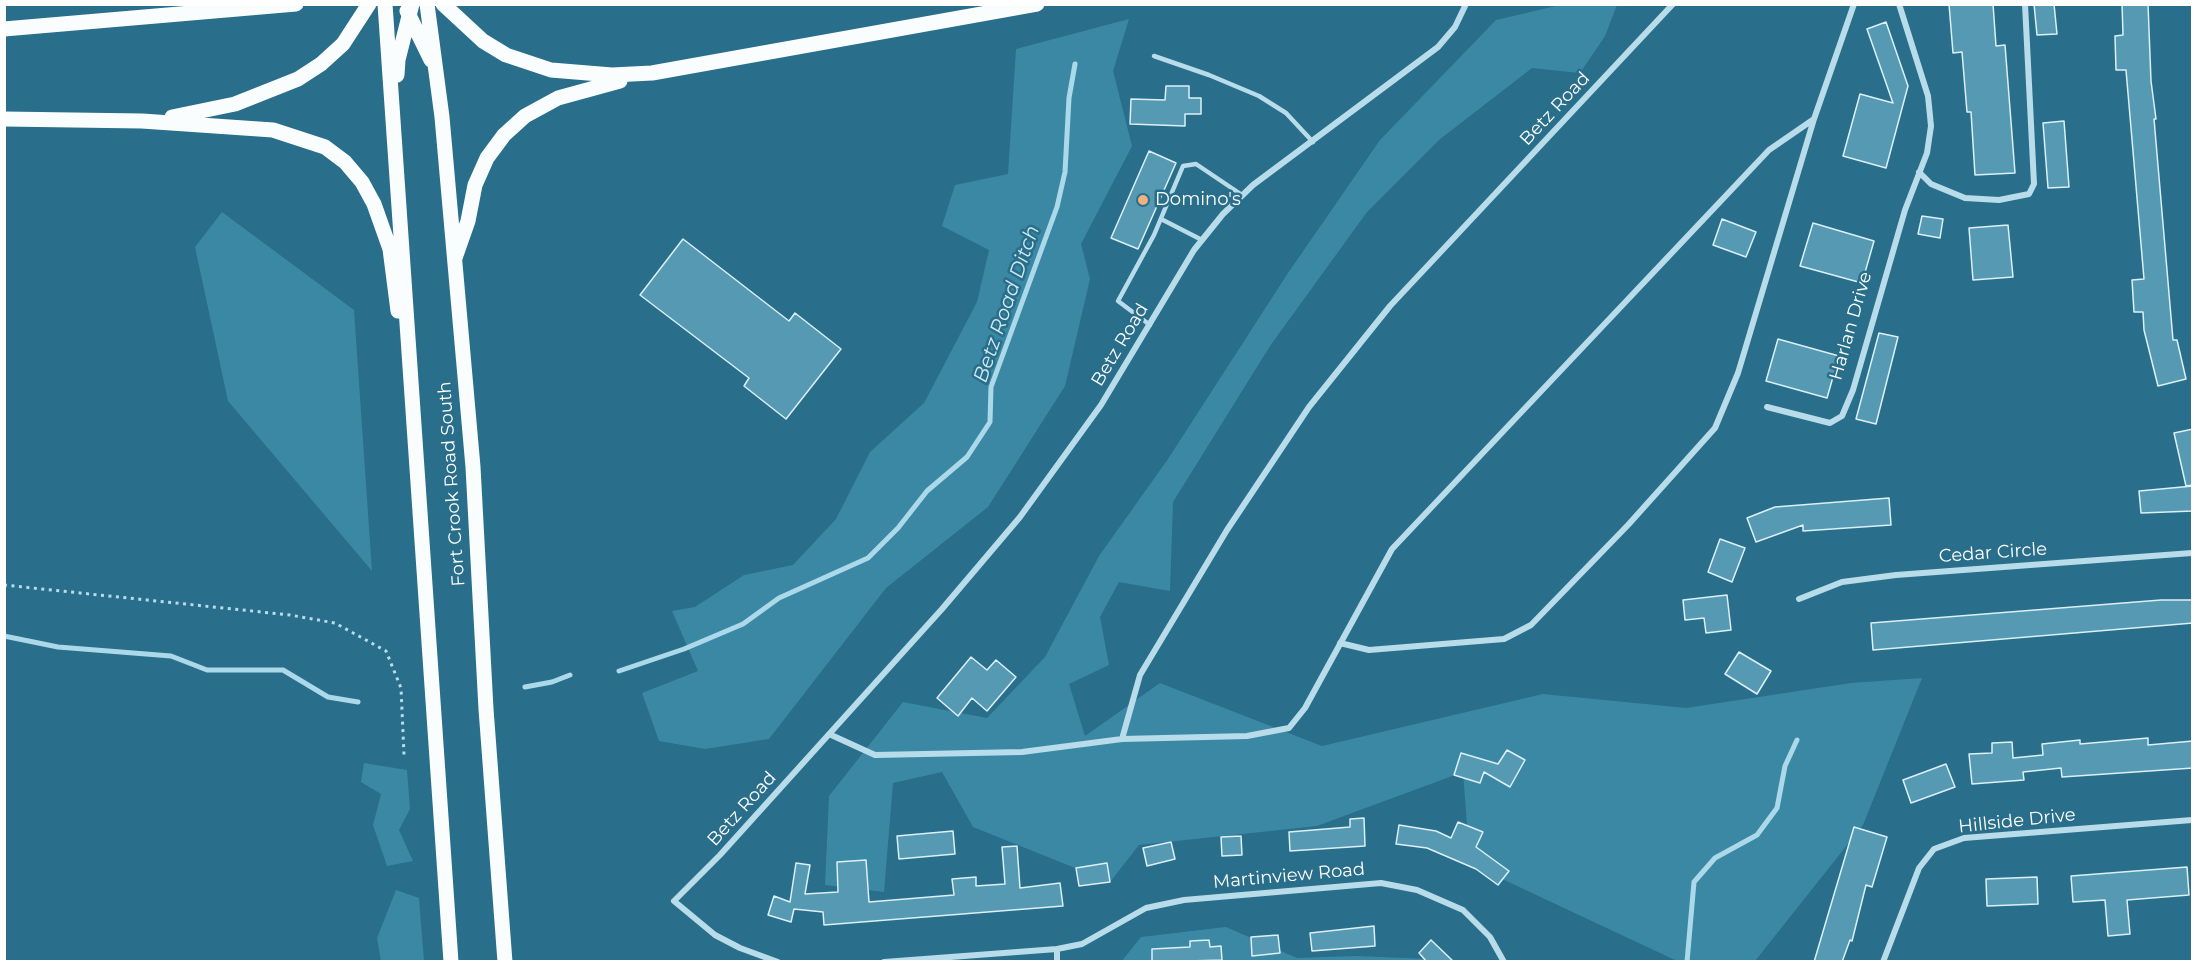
<!DOCTYPE html>
<style>
body{margin:0}
#map{position:relative;width:2197px;height:966px;overflow:hidden;background:#296e8a;font-family:Montserrat,sans-serif}
canvas{display:block}
.frame{position:absolute;inset:0;border:6px solid #fff;pointer-events:none}
</style>
<div id="map">
<canvas width="2197" height="966"></canvas>
<div class="frame"></div>
</div>
<script>
const context = document.querySelector('canvas').getContext('2d');
context.lineJoin = 'round';
function fill(path, color) {
  context.fillStyle = color;
  context.fill(path, 'evenodd');
}
function toPath(rows) {
  const path = new Path2D();
  for (const r of rows) {
    path.moveTo(r[0], r[1]);
    for (let i = 2; i < r.length; i += 2) path.lineTo(r[i], r[i + 1]);
  }
  return path;
}
function stroke(path, color, width, dash) {
  context.strokeStyle = color;
  context.lineWidth = width;
  context.lineCap = dash ? 'butt' : 'round';
  context.setLineDash(dash || []);
  context.stroke(path);
}
function drawText(font, color, halo, rows, align = 'center') {
  context.font = font + ' Montserrat,sans-serif';
  context.lineWidth = 5;
  context.setLineDash([]);
  context.textBaseline = 'middle';
  context.strokeStyle = halo;
  context.fillStyle = color;
  for (const [text, x, y, turn = 0] of rows) {
    context.save();
    context.translate(x, y);
    context.rotate((+turn || 0) * Math.PI / 180);
    context.textAlign = isNaN(turn) ? turn : align;
    if (halo) context.strokeText(text, 0, 0);
    context.fillText(text, 0, 0);
    context.restore();
  }
}
fill(toPath([
 [1560,5,1617,5,1605,36,1580,73,1532,68,1439,140,1367,212,1270,346,1173,502,1170,591,1119,582,1100,617,1109,665,1069,684,1085,736,1160,683,1322,746,1543,694,1686,708,1851,683,1922,678,1863,825,1755,961,1677,961,1483,870,1467,825,1463,772,1317,826,1139,845,1110,882,973,827,942,772,893,783,884,892,825,885,829,796,903,702,987,718,1045,657,1099,556,1168,459,1288,273,1380,140,1496,20],
 [1129,19,1113,71,1132,146,1081,244,1090,279,1065,386,988,507,886,588,769,739,705,749,659,741,642,693,698,671,672,611,695,607,744,575,793,565,836,519,870,452,924,403,977,302,989,250,942,226,955,185,1008,174,1016,49],
 [222,212,354,310,372,571,228,401,195,247],
 [364,763,407,770,410,809,399,830,413,861,387,866,373,825,381,794,361,782],
 [396,890,419,898,424,961,381,961,377,938],
 [1226,927,1297,958,1355,956,1429,959,1432,962,1121,962,1141,937]
]), '#3b88a5');
stroke(toPath([
 [4,636,58,647,171,656,207,670,283,670,328,697,358,702],
 [619,671,684,649,743,624,779,598,868,558,898,528,927,491,967,457,990,422,991,387,1057,207,1065,172,1069,98,1075,64],
 [525,687,552,682,570,675],
 [1687,962,1694,882,1715,858,1757,835,1777,808,1785,766,1797,740]
]), '#acd9e9', 5);
const building = toPath([
 [1949,4,1993,4,1996,46,2005,45,2015,173,1975,175,1971,112,1967,112,1962,52,1953,53,1949,4],
 [2034,4,2054,4,2057,34,2037,35,2034,4],
 [2122,4,2148,4,2151,81,2156,119,2154,119,2173,340,2177,340,2186,379,2158,386,2144,330,2143,312,2134,312,2132,280,2144,279,2126,70,2116,70,2115,36,2123,35,2122,4],
 [1886,22,1908,86,1886,168,1843,156,1860,94,1893,103,1867,29,1886,22],
 [1166,86,1189,86,1189,98,1201,98,1201,114,1185,114,1185,126,1130,124,1131,99,1165,100,1166,86],
 [2064,121,2069,187,2048,188,2043,123,2064,121],
 [1149,151,1176,163,1138,249,1111,238,1149,151],
 [1922,216,1943,219,1940,238,1918,234,1922,216],
 [1722,219,1756,232,1746,257,1713,245,1722,219],
 [1813,223,1874,241,1862,283,1800,266,1813,223],
 [2008,225,2013,277,1973,280,1969,228,2008,225],
 [683,239,789,321,795,313,841,349,786,419,744,386,749,378,640,295,683,239],
 [1879,333,1898,337,1876,424,1856,419,1879,333],
 [1778,339,1839,356,1827,398,1766,381,1778,339],
 [2193,429,2193,485,2186,486,2174,433,2193,429],
 [2193,486,2193,511,2141,513,2139,491,2193,486],
 [1889,498,1891,525,1803,531,1803,525,1756,542,1747,518,1775,507,1889,498],
 [1720,539,1745,548,1732,582,1708,572,1720,539],
 [1727,595,1731,630,1706,633,1704,618,1685,620,1683,600,1727,595],
 [2161,600,2193,600,2193,623,1873,650,1871,623,2161,600],
 [1739,652,1771,671,1757,694,1725,674,1739,652],
 [971,657,987,670,996,660,1016,677,987,711,972,698,958,716,937,698,971,657],
 [2148,738,2148,745,2193,741,2193,768,2062,777,2061,768,2023,772,2024,780,1972,784,1969,754,1992,753,1992,743,2012,742,2013,758,2043,755,2042,744,2080,740,2080,744,2148,738],
 [1507,750,1525,760,1510,787,1484,772,1480,783,1454,775,1461,753,1498,764,1507,750],
 [1946,764,1955,787,1911,803,1903,780,1946,764],
 [1364,818,1365,846,1290,851,1289,832,1350,827,1350,819,1364,818],
 [1458,822,1483,832,1476,847,1509,871,1498,885,1476,869,1427,848,1396,844,1399,825,1436,831,1451,838,1458,822],
 [1854,827,1887,837,1872,887,1866,885,1852,941,1850,940,1842,962,1814,962,1854,827],
 [953,831,955,854,899,859,897,836,953,831],
 [1241,836,1242,855,1222,856,1221,837,1241,836],
 [1171,842,1175,859,1147,866,1143,848,1171,842],
 [1017,846,1020,888,1060,883,1063,906,824,925,823,912,794,909,791,922,768,915,774,896,790,902,796,863,810,865,805,894,838,892,837,862,866,860,869,902,954,895,952,879,976,877,976,886,1005,884,1002,847,1017,846],
 [1107,863,1110,882,1079,886,1076,868,1107,863],
 [2187,867,2189,895,2127,900,2130,934,2108,936,2105,900,2073,902,2071,876,2187,867],
 [2037,877,2038,904,1987,906,1986,879,2037,877],
 [1374,926,1375,946,1312,951,1310,933,1374,926],
 [1278,935,1280,953,1252,956,1251,937,1278,935],
 [1209,940,1210,947,1221,946,1222,960,1152,962,1152,949,1190,947,1190,941,1209,940],
 [1431,940,1454,962,1427,962,1419,953,1431,940]
]);
fill(building, '#5699b3');
stroke(building, '#dbf0f7', 1.5);
stroke(toPath([
 [4,585,290,615,335,623,386,651,401,688,404,755]
]), '#b8dce9', 3, [3, 4.5]);
stroke(toPath([
 [1154,56,1209,75,1259,96,1286,113,1313,142],
 [1161,219,1202,240],
 [1150,325,1118,301,1154,235,1183,166,1196,164,1242,195]
]), '#b8dce9', 4.5);
stroke(toPath([
 [1919,172,1931,184,1965,198,1999,200,2029,194,2034,184,2025,4],
 [1767,407,1830,423,1842,416,1853,390,1905,210,1927,153,1931,126,1928,96,1899,4],
 [1799,599,1842,582,1896,575,2192,553],
 [1340,643,1369,650,1504,639,1531,625,1628,525,1715,428,1738,373,1814,119],
 [829,734,875,755,1022,752,1122,739,1247,736,1289,728,1305,708,1392,549,1769,150,1814,119,1854,4],
 [1122,739,1140,675,1227,530,1309,407,1390,306,1673,4],
 [778,962,740,948,715,935,674,901,720,855,942,609,1020,517,1101,405,1194,250,1223,214,1253,185,1438,47,1455,27,1466,4],
 [884,962,1057,949],
 [1057,962,1057,949,1082,944,1146,908,1184,900,1381,883,1417,890,1463,910,1490,937,1504,962],
 [1883,962,1919,868,1934,849,1964,838,2192,820]
]), '#b8dce9', 6);
stroke(toPath([
 [385,4,451,962],
 [427,4,442,117,473,467,486,709,505,962],
 [443,4,483,41,506,55,551,70,612,75,652,73,1037,4],
 [407,11,431,60],
 [4,29,296,4],
 [397,75,398,60,412,4],
 [172,117,235,104,298,79,321,64,343,44,369,4],
 [4,119,142,121,273,130,325,147,345,162,362,182,374,204,390,249,398,311],
 [455,258,468,221,475,185,487,158,504,135,525,116,558,98,620,81]
]), '#fafdfe', 15);
for (const [x, y, r, color] of [
 [1143,200,6,"#f0b07f"]
]) {
  const dot = new Path2D();
  dot.arc(x, y, r, 0, 2 * Math.PI);
  context.fillStyle = color;
  context.fill(dot);
  stroke(dot, '#296e8a', 2);
}
drawText('18px', '#fff', '#296e8a', [
 ["Betz Road",1555,109,-47],
 ["Harlan Drive",1851,326,-74],
 ["Betz Road",1120,345,-59],
 ["Fort Crook Road South",452,484,-94],
 ["Cedar Circle",1993,553,-4],
 ["Betz Road",742,809,-48],
 ["Hillside Drive",2017,821,-6],
 ["Martinview Road",1289,876,-5]
]);
drawText('18px', '#fff', '#296e8a', [
 ["Domino's",1155,200]
], 'left');
drawText('italic 20px', '#d2ebf4', '#296e8a', [
 ["Betz Road Ditch",1007,304,-71]
]);
</script>
